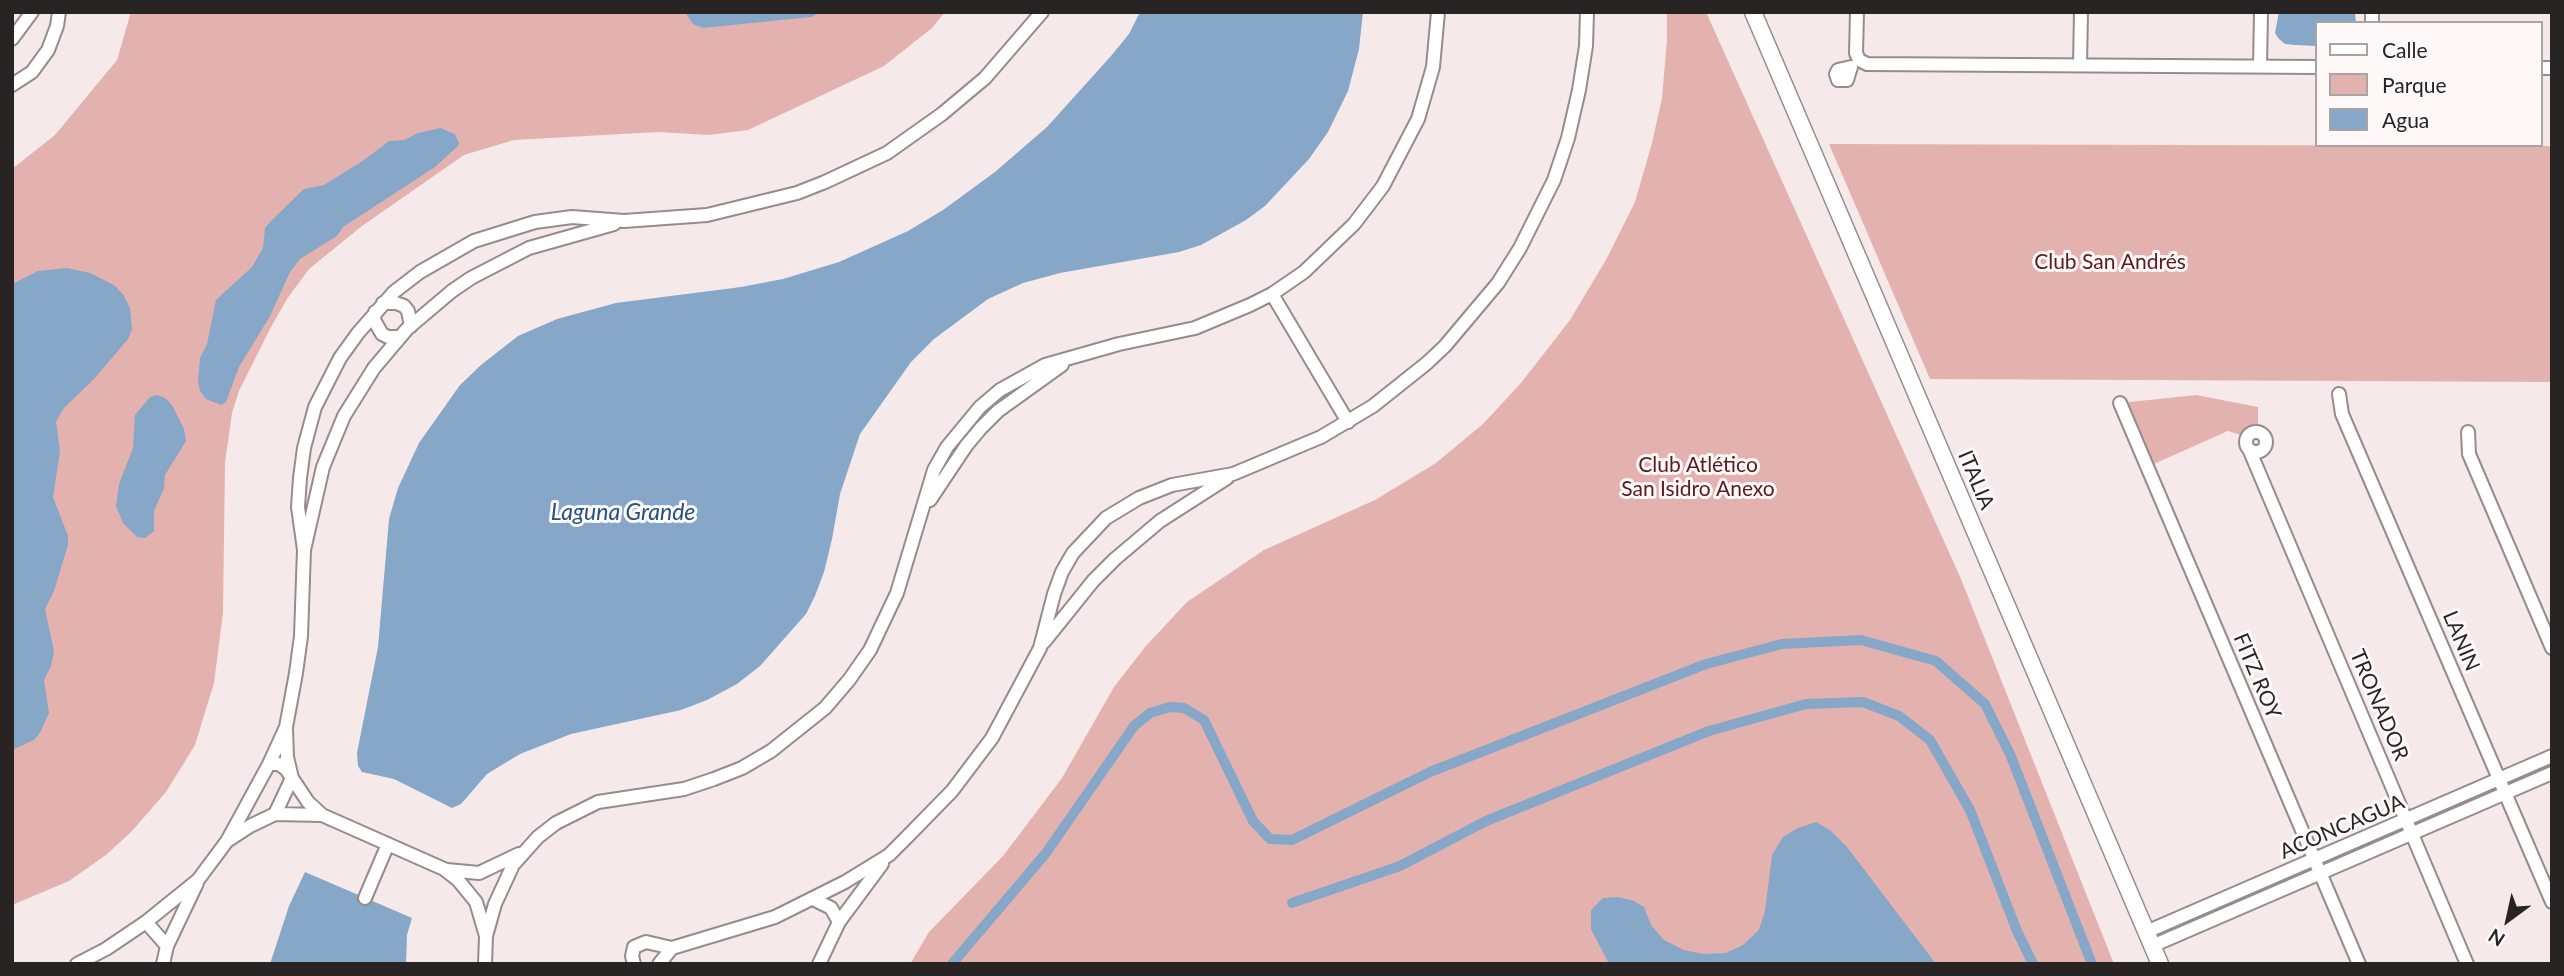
<!DOCTYPE html>
<meta charset="utf-8">
<style>
body{margin:0}
#map{position:relative;width:2564px;height:976px;overflow:hidden;background:#f5eae9;font-family:Lato,sans-serif}
canvas{display:block}
.frame{position:absolute;inset:0;border:14px solid #282424;pointer-events:none}
.legend{position:absolute;left:2315px;top:21px;width:228px;height:126px;box-sizing:border-box;background:#fff8f8;border:2px solid #a9a3a3;margin:0;padding:9px 12px;list-style:none;font-size:21px;color:#282424}
.legend li{display:flex;align-items:center;gap:14px;height:35px}
.legend b{width:35px;border:2px solid #a9a3a3}
.north{position:absolute;left:2473px;top:885px;width:70px;height:70px;-webkit-text-stroke:5px #fff8f8;paint-order:stroke;rotate:213deg;font-size:19px;font-weight:700;line-height:28px;text-align:center;color:#282424}
.north::after{content:'';display:block;margin:auto;width:24px;height:32px;background:#282424;clip-path:polygon(50% 0,100% 100%,50% 72%,0 100%)}
</style>
<div id="map">
<canvas width="2564" height="976"></canvas>
<div class="frame"></div>
<ul class="legend">
<li><b style="height:9px;background:#fff"></b>Calle</li>
<li><b style="height:19px;background:#e4b2ae"></b>Parque</li>
<li><b style="height:19px;background:#86a7c8"></b>Agua</li>
</ul>
<div class="north">N</div>
</div>
<script>
const context = document.querySelector('canvas').getContext('2d');
context.lineJoin = 'round';
function fill(path, color) {
  context.fillStyle = color;
  context.fill(path, 'evenodd');
}
function toPath(rows) {
  const path = new Path2D();
  for (const r of rows) {
    if (r.length === 3) {
      path.moveTo(r[0] + r[2], r[1]);
      path.arc(r[0], r[1], r[2], 0, 2 * Math.PI);
      continue;
    }
    path.moveTo(r[0], r[1]);
    for (let i = 2; i < r.length; i += 2) path.lineTo(r[i], r[i + 1]);
  }
  return path;
}
function stroke(path, color, width, dash) {
  context.strokeStyle = color;
  context.lineWidth = width;
  context.lineCap = dash ? 'butt' : 'round';
  context.setLineDash(dash || []);
  context.stroke(path);
}
function drawText(font, color, halo, rows, align = 'center') {
  context.font = font + ' Lato,sans-serif';
  context.lineWidth = 6;
  context.setLineDash([]);
  context.textBaseline = 'middle';
  context.strokeStyle = halo;
  context.fillStyle = color;
  for (const [text, x, y, turn = 0] of rows) {
    context.save();
    context.translate(x, y);
    context.rotate((+turn || 0) * Math.PI / 180);
    context.textAlign = isNaN(turn) ? turn : align;
    if (halo) context.strokeText(text, 0, 0);
    context.fillText(text, 0, 0);
    context.restore();
  }
}
fill(toPath([
 [131,12,945,12,932,28,884,66,748,130,709,135,658,132,514,140,464,155,362,226,309,269,287,299,271,327,239,391,232,413,225,463,223,613,214,683,195,745,166,792,132,831,106,855,69,881,12,905,12,169,55,135,117,60],
 [1667,12,1706,12,1961,579,2114,964,910,964,929,932,1003,856,1062,778,1114,687,1145,647,1187,602,1264,550,1375,500,1436,463,1483,424,1521,383,1570,320,1607,258,1635,202,1652,143,1662,98,1667,39],
 [1829,144,2552,146,2552,382,1930,379],
 [2196,395,2258,407,2258,433,2252,433,2247,437,2228,431,2147,467,2120,403]
]), '#e4b2ae');
fill(toPath([
 [685,12,821,12,811,17,703,28,693,24],
 [1140,12,1363,12,1359,49,1348,91,1328,132,1309,159,1265,206,1246,220,1201,245,1179,252,1060,273,1023,283,988,299,934,339,911,362,860,434,840,494,832,539,824,572,815,596,806,614,760,666,737,684,707,700,681,710,571,734,520,754,487,774,461,804,452,808,394,779,362,772,358,766,357,753,378,647,389,519,398,488,419,443,460,385,481,365,518,336,557,319,616,303,741,287,783,279,839,262,908,231,943,210,995,172,1047,127,1111,56,1129,34],
 [2279,12,2355,12,2356,23,2317,23,2317,46,2295,45,2285,44,2279,39,2275,33],
 [440,128,455,134,459,143,458,146,435,167,343,227,337,236,300,259,290,272,270,316,239,367,226,402,221,405,206,399,200,391,198,382,200,358,207,344,216,300,252,267,263,248,265,228,272,220,304,189,324,185,364,160,389,141,404,140,418,133],
 [67,268,90,273,114,285,123,294,130,308,132,329,128,339,95,378,63,409,56,422,60,451,53,497,68,536,68,545,54,591,45,609,54,651,51,666,44,680,49,713,40,733,34,740,12,750,12,284,38,271],
 [157,395,165,398,172,405,184,429,186,441,165,475,164,488,154,511,154,531,145,538,137,537,123,523,116,506,119,484,133,448,135,415,150,397],
 [1816,822,1830,830,1847,847,1936,964,1609,964,1591,929,1591,910,1603,898,1618,897,1634,901,1644,907,1651,925,1664,940,1684,950,1703,954,1726,953,1743,945,1759,930,1765,911,1772,855,1783,837,1798,828],
 [305,872,412,918,407,935,406,964,270,964,289,906]
]), '#86a7c8');
stroke(toPath([
 [1292,903,1400,866,1486,821,1709,731,1806,704,1863,702,1899,716,1930,740,1970,810,2017,931,2033,964],
 [952,964,1046,853,1134,726,1150,713,1170,707,1184,708,1204,720,1253,821,1270,839,1292,840,1430,772,1706,664,1782,644,1861,640,1936,661,1985,704,2010,754,2092,964]
]), '#86a7c8', 10);
const minor = toPath([
 [1857,12,1856,53,1859,60],
 [2372,12,2372,23],
 [12,39,32,12],
 [1859,60,1867,64,2317,67],
 [2080,65,2081,12],
 [2260,66,2261,12],
 [1851,67,1847,80,1838,80,1836,74,1838,70,1851,67],
 [2541,68,2552,68],
 [12,85,32,72,48,50,57,26,59,12],
 [1272,294,1348,422],
 [383,303,396,303,404,306,408,311,411,326],
 [375,312,374,320,382,334,388,337,400,337],
 [2339,394,2342,414,2552,902],
 [2120,403,2359,964],
 [2468,432,2469,454,2552,648],
 [2256,442,10],
 [2249,449,2467,964],
 [930,500,966,446,981,428,998,411,1062,365],
 [304,550,298,507,300,478,304,448,315,407,340,358,358,333,394,292,420,272,474,241,535,222,572,217,624,221,707,215,797,193,825,182,887,153,942,114,985,78,1042,12],
 [1044,642,1093,581,1115,559,1160,521,1227,478],
 [286,729,287,757,292,778,308,802,322,815],
 [269,764,279,764,286,769,292,778,275,814],
 [227,841,250,826,275,814,322,815,444,869,458,880,476,902,486,936,495,904,513,865,538,837,556,823,598,802,684,789,714,779,742,768,771,751,825,708,849,680,870,650,897,593,934,470,947,447,980,407,1000,390,1045,365,1119,344,1195,328,1250,305,1272,294,1304,272,1354,224,1383,186,1418,119,1433,67,1438,12],
 [447,870,479,873,519,854],
 [365,898,388,844],
 [813,899,831,908,839,922],
 [146,922,167,946],
 [2146,932,2552,756],
 [2152,946,2552,773],
 [672,948,775,917,845,882,889,855,907,837,952,791,992,738,1040,648,1054,594,1062,572,1073,553,1106,518,1139,498,1172,485,1233,474,1321,437,1373,406,1427,363,1445,346,1498,283,1520,248,1554,180,1568,138,1579,90,1586,46,1587,12],
 [77,964,106,949,146,922,198,880,227,841,269,764,286,727,296,673,301,636,304,550,323,467,344,416,374,368,407,329,452,291,471,278,529,248,614,224],
 [163,964,167,946,197,883],
 [485,964,486,936],
 [634,964,632,956,634,947,646,942,672,948,659,964],
 [819,964,839,922,882,864]
]);
const tertiary = toPath([
 [1753,12,2160,964]
]);
stroke(minor, '#968c8b', 16);
stroke(tertiary, '#968c8b', 19);
stroke(minor, '#fff', 12);
stroke(tertiary, '#fff', 16);
drawText('21px', '#591b1b', '#fff8f8', [
 ["Club San Andrés",2110,262],
 ["Club Atlético",1698,465],
 ["San Isidro Anexo",1698,489]
]);
drawText('21px', '#282424', '#fff8f8', [
 ["ITALIA",1976,480,67],
 ["LANIN",2461,641,67],
 ["FITZ ROY",2257,676,67],
 ["TRONADOR",2379,705,67],
 ["ACONCAGUA",2342,827,-23]
]);
drawText('italic 23px', '#235380', '#fff8f8', [
 ["Laguna Grande",623,513]
]);
</script>
